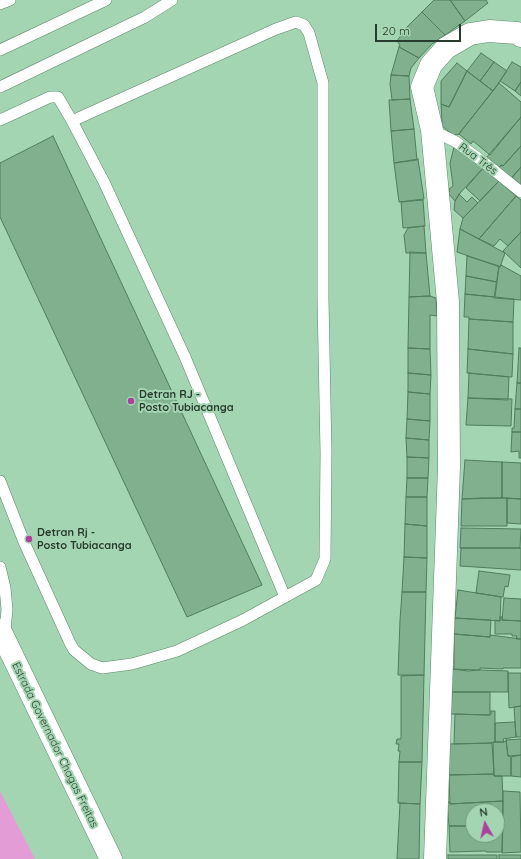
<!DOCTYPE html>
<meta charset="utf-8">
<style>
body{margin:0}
#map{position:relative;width:521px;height:859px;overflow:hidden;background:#a4d5b2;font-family:Quicksand,sans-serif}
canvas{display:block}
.north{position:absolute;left:465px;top:803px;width:40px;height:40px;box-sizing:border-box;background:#a4d5b2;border:1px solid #72987d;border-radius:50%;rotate:352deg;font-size:11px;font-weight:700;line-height:16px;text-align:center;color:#283c2e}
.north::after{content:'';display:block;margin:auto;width:14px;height:18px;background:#ad409e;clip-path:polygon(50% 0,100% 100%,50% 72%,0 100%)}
.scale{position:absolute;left:375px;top:24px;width:86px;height:18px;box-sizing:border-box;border:2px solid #283c2e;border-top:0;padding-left:5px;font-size:12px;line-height:14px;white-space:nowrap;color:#283c2e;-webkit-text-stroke:3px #a4d5b2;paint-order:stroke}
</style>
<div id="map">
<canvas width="521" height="859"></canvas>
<div class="north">N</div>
<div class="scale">20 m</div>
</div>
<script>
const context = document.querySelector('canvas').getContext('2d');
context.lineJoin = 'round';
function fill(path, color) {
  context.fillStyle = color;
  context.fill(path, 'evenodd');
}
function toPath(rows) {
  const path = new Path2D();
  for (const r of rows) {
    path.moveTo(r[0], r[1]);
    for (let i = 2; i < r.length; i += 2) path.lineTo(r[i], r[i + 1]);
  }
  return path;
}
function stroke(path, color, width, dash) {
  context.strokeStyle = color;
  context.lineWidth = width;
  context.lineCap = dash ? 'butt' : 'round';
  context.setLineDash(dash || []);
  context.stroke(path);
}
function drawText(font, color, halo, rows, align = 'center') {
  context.font = font + ' Quicksand,sans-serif';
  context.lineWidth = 4;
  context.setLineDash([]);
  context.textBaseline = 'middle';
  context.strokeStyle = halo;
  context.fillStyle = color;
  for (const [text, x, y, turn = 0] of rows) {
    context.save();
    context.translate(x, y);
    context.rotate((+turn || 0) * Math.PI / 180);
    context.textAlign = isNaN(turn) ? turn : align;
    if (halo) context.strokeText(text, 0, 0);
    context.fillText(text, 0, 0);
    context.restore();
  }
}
fill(toPath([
 [0,791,35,859,0,859]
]), '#e39cd6');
const building = toPath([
 [434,0,450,0,465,21,445,35,422,12,434,0],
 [450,0,486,0,488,3,465,21,450,0],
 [422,12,445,35,432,44,419,58,399,47,400,45,397,41,407,27,422,12],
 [399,47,419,58,411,68,409,76,391,75,399,47],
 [481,53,494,62,480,81,467,71,481,53],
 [494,62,507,71,493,91,480,81,494,62],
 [512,62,521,67,521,82,515,91,500,81,512,62],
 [457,63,467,71,449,107,441,104,441,81,457,63],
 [467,71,493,91,458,135,456,134,454,136,441,125,442,123,441,104,449,107,467,71],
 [391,75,409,76,410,99,392,100,390,84,391,75],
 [521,82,521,96,515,91,521,82],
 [499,83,521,102,521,117,490,155,473,141,471,144,459,134,499,83],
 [410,99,414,129,391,131,389,100,410,99],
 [521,117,521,146,503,166,501,165,499,168,486,158,521,117],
 [414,129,417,160,394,163,391,131,414,129],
 [53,136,262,585,187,617,0,217,0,163,53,136],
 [521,146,521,167,511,179,499,168,501,165,503,166,521,146],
 [454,147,484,167,461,192,455,201,448,193,450,191,449,189,453,186,450,163,454,147],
 [418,159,424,199,399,202,394,163,418,159],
 [484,167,499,181,480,201,466,188,484,167],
 [521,167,521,185,512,177,521,167],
 [499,181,516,196,479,239,460,229,463,218,499,181],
 [459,194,467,202,472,197,478,203,463,218,454,210,455,201,459,194],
 [516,196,521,200,521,232,508,246,500,239,494,246,479,239,516,196],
 [423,200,425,226,403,228,401,202,423,200],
 [424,226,426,253,406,253,404,235,408,228,424,226],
 [460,229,505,253,500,267,457,252,460,229],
 [521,232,521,268,503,251,521,232],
 [410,252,426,253,430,296,409,297,410,252],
 [467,256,499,266,497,282,466,276,467,256],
 [501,265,521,276,521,300,494,298,499,266,500,267,501,265],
 [466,276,497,282,495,297,465,294,466,276],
 [465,294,514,299,513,322,469,319,469,317,464,317,465,294],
 [430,296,436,298,437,316,430,315,430,349,408,348,409,297,430,296],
 [469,319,513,322,513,354,468,349,469,319],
 [408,348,430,349,431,375,408,373,408,348],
 [519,348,521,348,521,383,517,383,519,348],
 [468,349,513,354,512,377,467,373,468,349],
 [408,373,431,375,430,394,408,392,408,373],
 [469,373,509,377,508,400,468,398,469,373],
 [517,383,521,383,521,409,515,409,517,383],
 [408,392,430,394,430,421,407,419,408,392],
 [468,398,512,399,511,426,466,425,468,398],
 [515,409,521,409,521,432,512,432,512,428,514,428,515,409],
 [407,419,430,421,429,440,406,438,407,419],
 [512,432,521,432,521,458,519,458,519,451,511,452,512,432],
 [406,438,429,440,429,458,407,457,406,438],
 [407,457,429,458,428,478,407,478,407,457],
 [465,460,502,462,502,498,462,499,465,460],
 [502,462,521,463,521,499,502,498,502,462],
 [407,478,428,478,427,497,406,497,407,478],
 [406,497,427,497,427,526,405,524,406,497],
 [481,498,507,498,507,526,461,526,462,499,481,498],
 [507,498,521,499,521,524,507,523,507,498],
 [405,524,427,526,427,558,404,557,405,524],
 [461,528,521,529,520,548,460,548,461,528],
 [461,548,521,548,521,570,460,566,461,548],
 [404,557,427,558,426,592,402,592,404,557],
 [479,571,510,575,508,587,505,586,503,597,476,593,479,571],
 [458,590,501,597,500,621,455,618,458,590],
 [402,592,426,592,424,675,398,675,400,620,402,592],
 [504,598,521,599,521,621,502,620,504,598],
 [500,617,502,617,502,620,521,621,521,639,516,639,517,636,512,636,512,634,495,634,495,620,500,621,500,617],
 [455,618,491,620,490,637,454,634,455,618],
 [454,634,490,637,490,635,521,639,521,668,503,668,503,669,480,668,480,670,468,671,452,669,452,668,454,669,454,634],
 [452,669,508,671,508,692,451,692,452,669],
 [508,673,521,673,521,706,509,708,508,673],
 [424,675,422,762,399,762,400,751,398,751,399,744,396,744,397,739,401,739,401,676,424,675],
 [452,692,490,692,490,715,451,714,452,692],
 [521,706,521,737,516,737,514,707,521,706],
 [491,711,495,711,495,742,493,742,492,743,454,744,455,714,490,715,491,714,491,711],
 [515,722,516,737,503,739,504,742,495,742,495,723,515,722],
 [521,739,521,755,508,756,506,740,521,739],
 [506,740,508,756,511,757,511,776,494,776,493,742,504,742,506,740],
 [492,743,494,774,449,775,449,744,492,743],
 [521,755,521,777,511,776,511,757,521,755],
 [399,762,422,762,420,804,398,803,399,762],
 [494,774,494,776,502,776,503,801,450,804,449,775,494,774],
 [503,791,520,792,521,852,502,853,503,791],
 [503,801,503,825,497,826,497,811,473,811,473,826,449,826,447,802,450,802,450,804,503,801],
 [400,803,420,804,419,859,397,859,400,803],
 [503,825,502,852,486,852,486,851,450,852,449,826,473,826,473,835,497,835,497,826,503,825],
 [448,855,497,855,497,859,448,859,448,855],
 [499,855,521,855,521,859,499,859,499,855]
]);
fill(building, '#80b08e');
stroke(building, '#4f7d5d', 1);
const service = toPath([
 [0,4,10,0],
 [0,50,106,0],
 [0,87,145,17,172,0],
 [0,120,50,97,58,97,72,121,104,182,185,357,285,597],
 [432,130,456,142,485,163,521,192],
 [0,481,24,542,70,643,74,650,91,664,102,668,132,664,177,651,243,620,316,580,325,559,326,453,323,299,323,83,309,33,304,25,296,22,276,29,72,121],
 [0,567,5,588,7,610,5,629,6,635]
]);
const minor = toPath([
 [435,859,449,467,448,302,432,130,422,87,431,65,446,48,470,34,489,31,517,33,521,36]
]);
const tertiary = toPath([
 [0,630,111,859]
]);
stroke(service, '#598867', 12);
stroke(minor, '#598867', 23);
stroke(tertiary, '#598867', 23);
stroke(service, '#fff', 11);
stroke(minor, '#fff', 22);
stroke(tertiary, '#fff', 22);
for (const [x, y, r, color] of [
 [131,401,4,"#ad409e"],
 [29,539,4,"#ad409e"]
]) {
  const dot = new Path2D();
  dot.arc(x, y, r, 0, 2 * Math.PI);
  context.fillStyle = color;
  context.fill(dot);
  stroke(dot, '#a4d5b2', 1.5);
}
drawText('11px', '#283c2e', '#a4d5b2', [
 ["Rua Três",478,159,37],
 ["Estrada Governador Chagas Freitas",55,745,64]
]);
drawText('bold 11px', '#283c2e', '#a4d5b2', [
 ["Detran RJ -",139,395],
 ["Posto Tubiacanga",139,408],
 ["Detran Rj -",37,533],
 ["Posto Tubiacanga",37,546]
], 'left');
</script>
